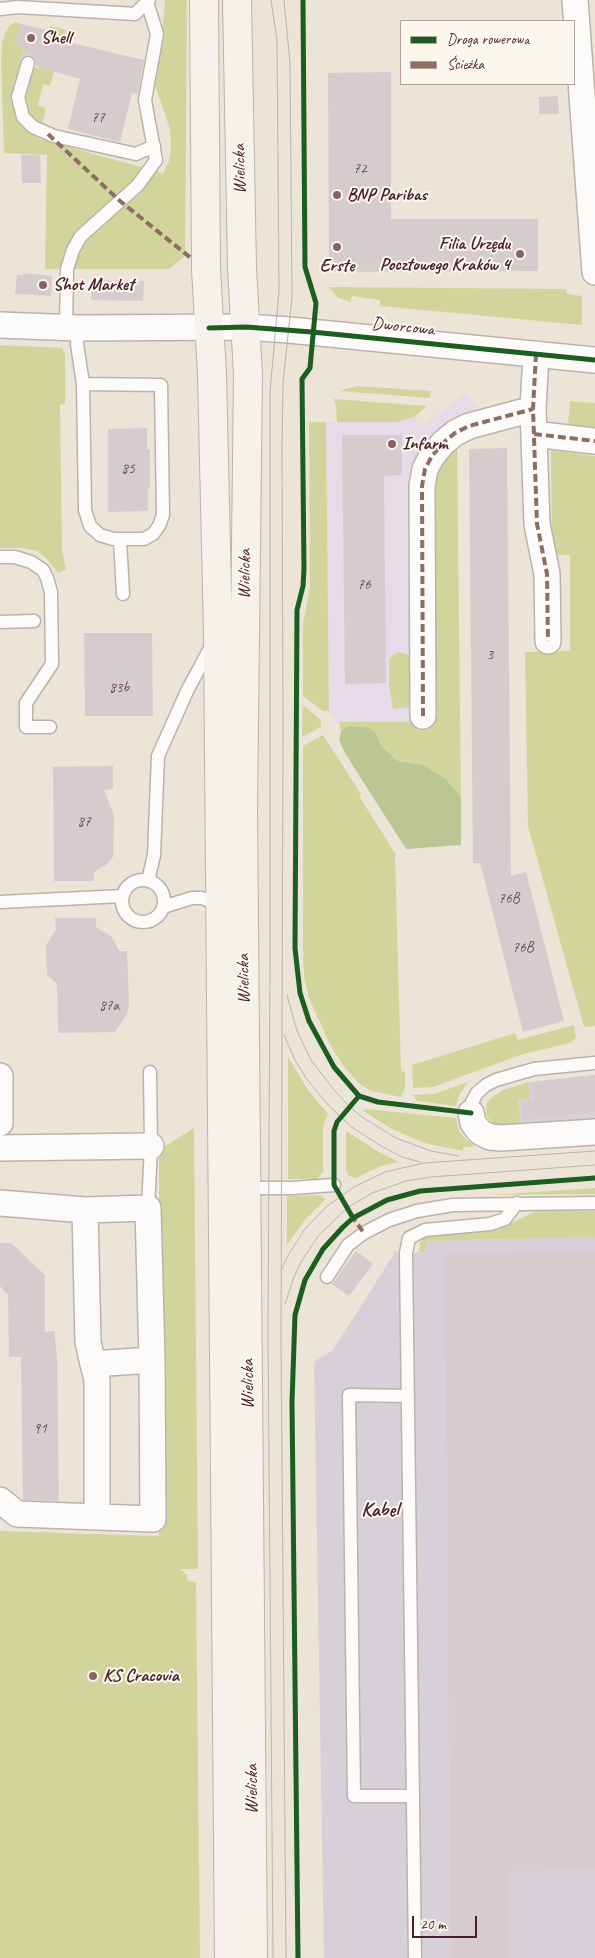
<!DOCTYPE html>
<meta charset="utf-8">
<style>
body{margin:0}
#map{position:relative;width:595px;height:1958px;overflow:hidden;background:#ece4d6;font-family:Caveat,sans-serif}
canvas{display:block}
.legend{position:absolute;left:400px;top:20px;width:175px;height:65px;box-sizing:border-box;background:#fbf7ec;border:1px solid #b4a19f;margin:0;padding:6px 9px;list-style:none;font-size:15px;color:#4a1f2b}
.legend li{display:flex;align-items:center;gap:10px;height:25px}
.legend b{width:25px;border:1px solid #b4a19f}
.scale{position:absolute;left:412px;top:1916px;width:65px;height:22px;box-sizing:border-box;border:2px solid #4a1f2b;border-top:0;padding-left:6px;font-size:15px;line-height:18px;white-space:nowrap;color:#4a1f2b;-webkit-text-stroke:4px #fbf7ec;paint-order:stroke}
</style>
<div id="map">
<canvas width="595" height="1958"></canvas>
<ul class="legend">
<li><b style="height:6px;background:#1b5e20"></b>Droga rowerowa</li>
<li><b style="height:6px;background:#8d6e63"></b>Ścieżka</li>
</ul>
<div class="scale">20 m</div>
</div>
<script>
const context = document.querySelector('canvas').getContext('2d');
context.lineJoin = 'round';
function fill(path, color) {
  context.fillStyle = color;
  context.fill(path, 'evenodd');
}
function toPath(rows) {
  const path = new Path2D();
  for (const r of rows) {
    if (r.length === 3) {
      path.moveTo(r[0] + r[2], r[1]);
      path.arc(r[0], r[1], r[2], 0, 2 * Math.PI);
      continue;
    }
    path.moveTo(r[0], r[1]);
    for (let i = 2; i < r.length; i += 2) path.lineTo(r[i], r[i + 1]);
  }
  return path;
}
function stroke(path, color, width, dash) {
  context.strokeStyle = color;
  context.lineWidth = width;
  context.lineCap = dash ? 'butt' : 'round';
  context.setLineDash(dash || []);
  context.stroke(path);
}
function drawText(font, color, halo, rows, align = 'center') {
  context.font = font + ' Caveat,sans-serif';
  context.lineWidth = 4;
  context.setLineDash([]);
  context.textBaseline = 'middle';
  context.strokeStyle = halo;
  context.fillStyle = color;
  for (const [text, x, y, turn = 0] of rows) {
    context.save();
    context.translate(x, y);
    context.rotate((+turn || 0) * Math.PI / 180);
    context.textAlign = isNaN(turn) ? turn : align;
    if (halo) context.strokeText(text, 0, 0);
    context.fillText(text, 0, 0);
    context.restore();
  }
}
fill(toPath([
 [465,393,476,406,483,424,434,457,436,722,339,722,329,711,326,422,397,422,414,417,422,427]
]), '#e6dbe6');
fill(toPath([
 [595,1075,595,1122,521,1127,518,1100,530,1099,528,1082],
 [595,1237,595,1958,324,1958,314,1362,333,1350,394,1254,393,1251,406,1253,425,1252,427,1241]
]), '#d7d0d9');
fill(toPath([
 [165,0,187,0,185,256,169,269,45,269,47,155,4,153,1,63,2,42,6,32,10,25,16,22,21,24,15,45,24,48,20,63,39,69,50,26,66,30,50,86,43,84,38,105,46,108,39,139,163,173,169,161,171,146,170,129,153,79,162,37],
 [329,287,566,289,567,294,582,296,582,325,380,306,380,300,352,296,351,302,338,298],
 [0,345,62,348,65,354,65,404,60,405,62,550,66,569,58,573,47,559,37,551,22,548,0,548],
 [357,386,431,391,430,398,339,391],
 [334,399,427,406,414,417,397,422,337,422,336,406],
 [570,401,595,403,595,429,568,426],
 [309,422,326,422,329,711,323,711,303,696,303,623,310,588],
 [457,446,461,797,446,779,424,765,398,761,382,747,376,734,349,726,341,731,339,722,436,722,434,469],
 [551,450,595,456,595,1026,584,1027,528,826,525,652,570,651,570,555,559,555,552,551],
 [399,652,413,656,411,707,393,709,389,684,389,660,393,655],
 [303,705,321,720,321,727,302,737],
 [323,735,361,794,359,796,395,853,401,1071,405,1072,405,1088,401,1097,371,1091,360,1084,345,1068,330,1045,309,998,304,976,303,953,303,746],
 [574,1025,576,1038,570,1043,523,1054,433,1087,413,1088,412,1065,515,1033,518,1040],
 [288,1057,308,1090,328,1114,323,1127,323,1172,317,1179,288,1179],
 [468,1082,458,1097,456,1106,417,1101,413,1095,434,1094],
 [528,1082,530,1099,518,1100,521,1127,498,1127,492,1122,487,1117,486,1110,487,1103,491,1098,503,1090],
 [366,1109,456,1118,459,1131,464,1137,475,1147,463,1147,463,1151,424,1143,392,1129,363,1111],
 [194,1128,198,1569,180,1569,187,1575,187,1580,196,1583,200,1958,0,1958,0,1531,159,1536,159,1150],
 [346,1131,379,1152,399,1162,381,1166,356,1178,349,1176,346,1170],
 [595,1188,595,1194,491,1195],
 [319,1195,326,1199,304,1221,287,1245,287,1196],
 [540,1211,595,1211,595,1237,427,1241,425,1252,419,1252,420,1243,425,1236,501,1228,532,1213]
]), '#d2d59b');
fill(toPath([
 [349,726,370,728,376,734,382,747,398,761,424,765,446,779,461,797,461,845,406,849,345,753,339,740,341,731]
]), '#bcc695');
fill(toPath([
 [21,24,48,30,46,37,144,60,138,94,132,93,120,142,68,129,80,79,36,66,36,61,31,55,26,55,22,58,24,48,15,45],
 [391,72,391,219,538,219,538,271,329,272,328,73],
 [558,96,559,114,539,114,539,97],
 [21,155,40,155,41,183,22,183],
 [23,273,52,276,51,296,15,294,17,275,24,275],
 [92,280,144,281,143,301,91,300],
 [147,428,147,449,150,449,150,488,148,489,148,511,108,512,108,429],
 [342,435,402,435,402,475,384,476,386,683,345,684],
 [507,448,511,876,526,872,564,1021,523,1032,480,863,473,863,469,449],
 [84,633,152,633,153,716,85,716],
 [113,766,113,789,104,790,114,815,113,857,106,865,94,872,94,881,54,881,53,767],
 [55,918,96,918,96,927,112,937,119,951,127,951,129,1004,127,1014,115,1032,58,1033,57,984,47,975,46,945,56,930],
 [595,1075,595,1112,523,1120,521,1102,535,1100,533,1082],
 [0,1243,11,1243,45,1275,45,1332,54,1331,57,1357,59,1501,23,1500,21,1357,9,1357,8,1295,0,1286],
 [356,1251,373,1264,349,1296,332,1284],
 [595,1253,595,1870,509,1871,509,1958,451,1958,446,1355,443,1355,443,1254]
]), '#d6ccce');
const service = toPath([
 [0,9,18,7,135,14,149,0],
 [28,63,18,97,23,117,33,127,54,136,136,154,154,146],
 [66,328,67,269,73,250,81,236,138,185,156,160,145,100,157,34,147,2],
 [78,328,77,344,83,384,85,510,90,526,100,535,113,539,144,539,153,534,159,526,163,515,161,385,83,384],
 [120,539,123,594],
 [0,557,15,557,31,562,43,570,47,578,51,592,52,664,26,703,26,727,50,727],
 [0,622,34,621],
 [143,901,21],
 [148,881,154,855,158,756,188,689,213,643],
 [0,902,123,896],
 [163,907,192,898,202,898,220,905],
 [471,1113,472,1102,477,1093,486,1085,496,1080,534,1069,595,1063],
 [246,1188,291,1188,334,1185],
 [148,1208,151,1146,150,1072],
 [327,1277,348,1245,364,1233,389,1220,417,1211,453,1205,595,1203],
 [408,1396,349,1395,354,1796,413,1796],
 [415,1958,406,1253,409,1238,425,1230,490,1224,505,1219,517,1203]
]);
const minor = toPath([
 [575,0,595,272],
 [0,325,78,328,246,327,289,330,595,360],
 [536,354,533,409,537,524,547,574,548,641],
 [534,434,595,441],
 [423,716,422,486,425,469,432,456,443,443,455,433,469,426,533,409],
 [0,1076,0,1123],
 [471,1113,473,1123,480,1132,490,1137,501,1138,595,1132],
 [0,1148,151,1146],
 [0,1203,85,1210,148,1208,152,1360,153,1519,17,1514,0,1500],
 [85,1210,88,1342,93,1364],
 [97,1517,97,1379,93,1364,152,1360]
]);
const secondary = toPath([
 [204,0,206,269,212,374,218,634,229,1958],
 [237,0,242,268,248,374,243,809,253,1958]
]);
stroke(service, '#bcb2ab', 15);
stroke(minor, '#bcb2ab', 28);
stroke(secondary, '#bcb2ab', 30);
stroke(service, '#fcfbf9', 12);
stroke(minor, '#fcfbf9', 25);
stroke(secondary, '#f6f2eb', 28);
stroke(toPath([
 [271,0,277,40,279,291,270,392,270,964,268,1332,273,1958],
 [284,0,290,63,292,297,283,383,282,448,283,731,281,1339,286,1958],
 [287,995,297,1031,311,1060,334,1090,350,1107,362,1117,396,1138,431,1151,459,1156],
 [284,1035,295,1060,306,1078,328,1105,341,1117,353,1128,381,1146,402,1157,420,1162],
 [282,1269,287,1257,305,1229,326,1207,354,1187,385,1172,424,1163,595,1151],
 [285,1304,294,1277,301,1262,319,1235,347,1208,372,1193,406,1181,431,1177,595,1165]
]), '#bab4b3', 1);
stroke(toPath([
 [48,134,120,201,191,258],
 [536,354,533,409,537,524,547,574,548,641],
 [534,434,595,441],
 [423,716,422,486,425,469,432,456,443,443,455,433,469,426,533,409],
 [351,1215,364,1233]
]), '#8d6e63', 4, [8, 4]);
stroke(toPath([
 [303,0,305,267,316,303,310,368,302,379,304,569,303,586,297,610,295,948,300,993,309,1021,334,1067,359,1096,378,1102,471,1113],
 [209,328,246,327,312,332,595,360],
 [353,1218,334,1185,334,1131,337,1122,359,1096],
 [298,1958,292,1402,295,1315,305,1280,323,1249,343,1227,353,1218,387,1200,420,1191,595,1178]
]), '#1b5e20', 5);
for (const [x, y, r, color] of [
 [31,38,5,"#836467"],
 [337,195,5,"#836467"],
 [337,247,5,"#836467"],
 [520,254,5,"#836467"],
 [43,285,5,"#836467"],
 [392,444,5,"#836467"],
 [93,1676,5,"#836467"]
]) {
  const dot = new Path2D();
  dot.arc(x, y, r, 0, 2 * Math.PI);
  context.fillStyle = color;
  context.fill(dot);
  stroke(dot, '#fbf7ec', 2);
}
drawText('15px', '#6d4a54', null, [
 ["77",98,118],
 ["72",360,169],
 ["85",128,469],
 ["76",364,585],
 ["3",490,655],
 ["83b",119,688],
 ["87",84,822],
 ["76B",509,899],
 ["76B",523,948],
 ["87a",109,1006],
 ["91",40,1429]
]);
drawText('bold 18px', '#4a1f2b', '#fbf7ec', [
 ["Shell",41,38],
 ["BNP Paribas",347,195],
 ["Filia Urzędu",510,244,"right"],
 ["Pocztowego Kraków 4",510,265,"right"],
 ["Erste",337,266,"center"],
 ["Shot Market",53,285],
 ["Infarm",402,444],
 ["KS Cracovia",103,1676]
], 'left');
drawText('18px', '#4a1f2b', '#fbf7ec', [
 ["Wielicka",240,169,-91],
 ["Dworcowa",403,327,6],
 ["Wielicka",245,574,-89],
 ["Wielicka",244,979,-91],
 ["Wielicka",248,1384,-90],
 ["Wielicka",252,1789,-90]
]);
drawText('bold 20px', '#4a1f2b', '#fbf7ec', [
 ["Kabel",380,1511]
]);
</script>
